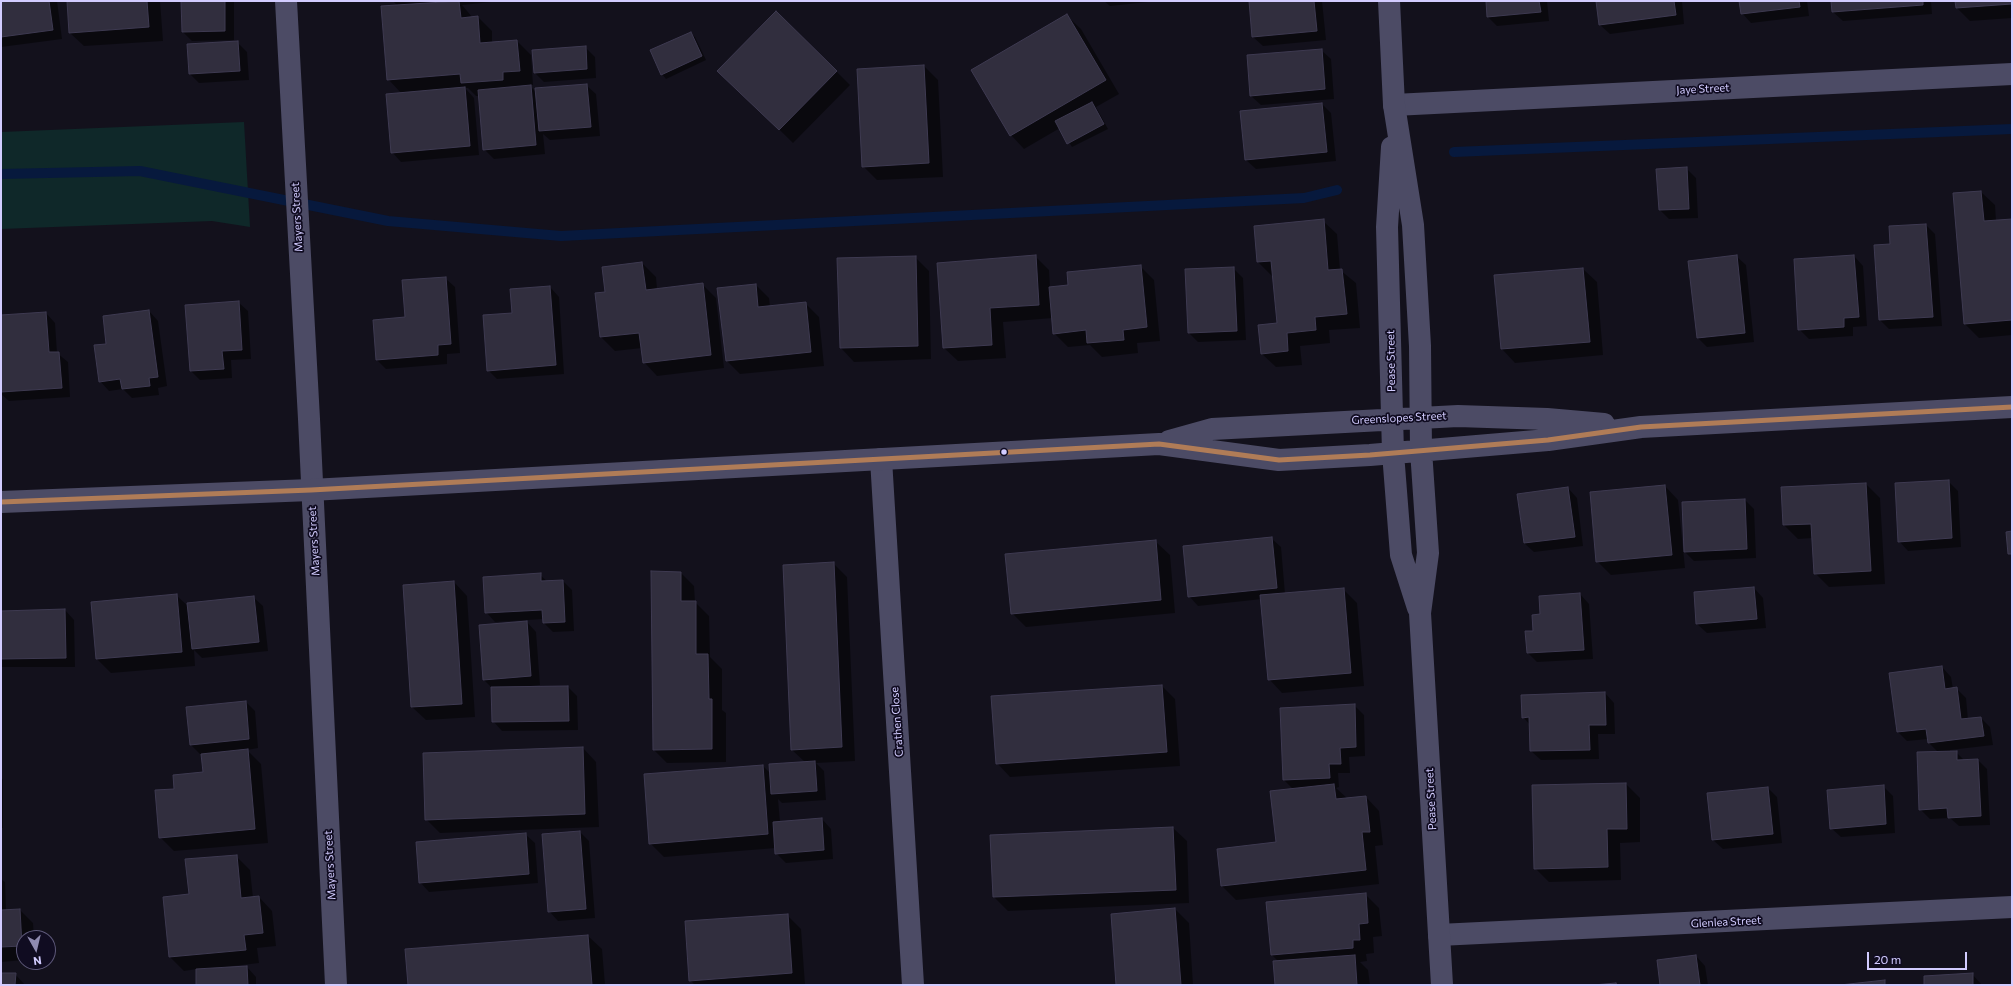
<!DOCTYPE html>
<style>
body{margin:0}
#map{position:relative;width:2013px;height:986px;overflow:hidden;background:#13111c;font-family:Commissioner,sans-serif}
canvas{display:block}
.frame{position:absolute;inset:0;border:2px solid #d2ccff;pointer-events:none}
.north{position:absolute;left:16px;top:930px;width:40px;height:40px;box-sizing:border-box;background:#100c21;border:1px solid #5e597a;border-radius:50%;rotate:172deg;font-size:11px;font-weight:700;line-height:16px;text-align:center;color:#d2ccff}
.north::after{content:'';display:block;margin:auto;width:14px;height:18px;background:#8f8bb0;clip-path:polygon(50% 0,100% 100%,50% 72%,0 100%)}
.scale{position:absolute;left:1867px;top:952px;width:100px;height:18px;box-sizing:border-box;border:2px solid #d2ccff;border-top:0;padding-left:5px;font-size:12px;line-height:14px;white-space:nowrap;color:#d2ccff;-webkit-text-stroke:3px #100c21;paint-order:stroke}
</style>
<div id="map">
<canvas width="2013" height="986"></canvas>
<div class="frame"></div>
<div class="north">N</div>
<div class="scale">20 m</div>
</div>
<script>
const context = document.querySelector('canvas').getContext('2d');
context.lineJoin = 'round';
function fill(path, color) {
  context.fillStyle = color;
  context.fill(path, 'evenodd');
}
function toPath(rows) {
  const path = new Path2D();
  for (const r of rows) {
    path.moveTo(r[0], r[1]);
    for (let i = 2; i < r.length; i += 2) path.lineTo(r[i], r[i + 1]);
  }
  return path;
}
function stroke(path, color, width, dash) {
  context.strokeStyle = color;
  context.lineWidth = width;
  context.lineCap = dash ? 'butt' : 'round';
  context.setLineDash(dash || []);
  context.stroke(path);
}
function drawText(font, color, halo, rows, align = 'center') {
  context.font = font + ' Commissioner,sans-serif';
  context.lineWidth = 3.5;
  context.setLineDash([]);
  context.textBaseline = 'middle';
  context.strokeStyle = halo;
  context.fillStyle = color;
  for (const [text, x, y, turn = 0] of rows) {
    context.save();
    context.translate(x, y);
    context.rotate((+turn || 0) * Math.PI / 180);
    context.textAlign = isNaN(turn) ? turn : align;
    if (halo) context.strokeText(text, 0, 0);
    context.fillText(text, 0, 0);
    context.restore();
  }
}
fill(toPath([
 [244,122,250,227,212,221,1,229,1,132]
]), '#0f2829');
fill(toPath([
 [1,1,57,1,62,39,1,47],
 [68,1,160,1,163,41,84,46,70,33],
 [182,1,234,1,234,40,192,41,183,32],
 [393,1,501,1,462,5,473,18,478,17,492,31,492,43,517,41,531,55,533,85,529,85,537,93,586,85,596,94,600,136,550,140,543,134,545,154,494,159,484,149,480,96,476,96,468,88,465,88,474,98,479,155,401,162,392,152,402,94,388,79,398,6],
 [1104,1,1148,1,1148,2,1110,6],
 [1250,1,1322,1,1326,40,1263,46,1253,37],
 [1487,1,1547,1,1549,21,1497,26,1488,17],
 [1597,1,1682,1,1684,24,1610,34,1600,25],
 [1740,1,1807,1,1809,16,1751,23,1742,13],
 [1832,1,1931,1,1932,14,1843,21,1833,12],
 [1956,1,2012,1,2012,18,1970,21,1957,8],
 [1067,16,1081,29,1119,94,1096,107,1108,129,1072,147,1060,128,1024,149,1011,135],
 [690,33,695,37,706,60,666,79,662,74],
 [237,42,247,52,249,80,199,83,189,73],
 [585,47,595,57,596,78,544,82,535,73],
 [1321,50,1331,59,1334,99,1261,105,1251,96],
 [924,66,938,80,943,177,877,180,863,166],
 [836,71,850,85,793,143,733,84],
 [1322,104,1331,113,1336,161,1256,169,1246,160],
 [1686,168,1696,178,1698,218,1669,219,1660,210],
 [1981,192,1995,205,1996,221,2012,220,2012,335,1979,338,1965,324,1954,194],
 [1323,221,1337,234,1340,270,1356,283,1360,328,1329,330,1330,343,1300,346,1302,365,1276,367,1262,354,1279,324,1274,275,1272,276,1258,262],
 [1926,225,1935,234,1942,326,1889,329,1880,320,1891,245,1890,227],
 [1035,256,1049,270,1050,288,1069,286,1140,266,1154,280,1160,341,1137,343,1138,353,1102,357,1090,345,1068,347,1054,333,1053,318,1003,322,1006,358,958,361,944,348],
 [1736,256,1746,265,1754,342,1707,347,1698,338],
 [1854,256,1863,266,1867,326,1853,327,1853,336,1809,339,1799,329],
 [915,257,929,271,931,359,854,362,841,348],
 [642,263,656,277,657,289,702,284,716,298,724,368,657,376,644,362,642,348,615,351,601,337,606,293],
 [1233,268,1243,278,1246,340,1198,342,1189,333],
 [1583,269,1597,282,1603,355,1515,363,1502,349,1495,276],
 [445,278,455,287,460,353,447,354,447,364,386,369,377,360,374,321,406,318],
 [756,285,769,298,770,307,805,303,819,317,824,366,740,374,726,360],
 [550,287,559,297,564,374,497,379,488,370,513,314],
 [238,302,248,311,251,359,231,360,232,378,200,380,191,371],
 [149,311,158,321,167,386,158,388,159,395,132,398,123,389,109,391,100,381,107,345],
 [46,313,55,323,57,353,68,362,70,397,9,401,1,394,1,316],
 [1948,481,1958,491,1961,547,1908,551,1899,541],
 [1866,484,1880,498,1885,584,1829,587,1815,573,1813,538,1798,539,1784,525],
 [1665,486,1678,500,1685,568,1611,575,1597,561],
 [1568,488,1577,498,1583,546,1534,552,1524,543,1518,495],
 [1745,500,1754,509,1756,558,1694,561,1685,552],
 [1271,538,1281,547,1285,594,1343,589,1357,603,1364,686,1282,693,1269,679,1262,599,1198,606,1189,596],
 [1156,542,1170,555,1175,613,1026,627,1012,613],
 [833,563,847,577,855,761,816,763,824,771,826,800,782,803,778,799,780,822,822,819,831,829,833,859,786,863,776,853,776,848,664,857,650,843,763,766,771,774,805,762,792,750],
 [681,573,694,586,695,602,709,616,710,657,722,669,722,710,726,713,726,762,667,763,654,750],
 [540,575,548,582,563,581,572,590,574,631,553,632,544,623,544,619,495,622,486,612],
 [454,582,467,596,475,717,426,720,412,707],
 [1754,588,1763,598,1766,628,1707,633,1697,624,1695,593],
 [1580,594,1589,604,1593,659,1537,662,1528,653,1541,615],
 [177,596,188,606,253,597,263,606,268,651,202,658,194,650,195,666,111,673,97,659,92,603],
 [65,610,74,620,75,667,1,667,1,612],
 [527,622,536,632,540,685,531,686,531,688,568,687,577,696,578,730,502,731,493,721,492,688,484,680],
 [1942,667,1951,677,1953,689,1956,688,1966,698,1968,720,1981,718,1990,727,1993,745,1950,750,1950,752,1956,752,1965,761,1978,760,1987,769,1990,825,1959,826,1950,818,1930,819,1920,809,1938,752,1929,743,1928,739,1907,741,1898,732],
 [1162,686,1175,699,1180,766,1010,777,997,763],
 [1605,693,1614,703,1615,734,1598,734,1599,759,1541,760,1531,751,1530,725,1523,717],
 [246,702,255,711,258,748,247,750,261,764,268,843,174,851,160,837,205,773,203,754,200,754,191,745,187,708],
 [1354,705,1364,715,1365,756,1349,757,1350,773,1338,773,1339,787,1336,788,1348,799,1366,797,1379,811,1383,845,1375,846,1379,884,1236,900,1222,886,1277,843,1293,789,1284,780],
 [583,748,596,762,599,827,440,833,426,819],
 [1,777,3,780,3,828,1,828],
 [1626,784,1640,798,1640,842,1620,843,1621,880,1549,882,1535,868],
 [1883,786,1893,796,1895,833,1841,837,1831,828],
 [1768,788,1777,797,1782,843,1723,849,1713,840],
 [1173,828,1187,841,1189,903,1008,911,994,897],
 [580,832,589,841,595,918,558,921,549,911],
 [525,834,535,843,538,883,429,892,420,882],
 [236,856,250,870,253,898,259,897,272,911,276,946,257,948,259,963,225,967,226,968,247,967,256,977,256,985,197,985,197,969,184,971,170,957,190,895],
 [1,879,5,882,6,910,20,910,33,923,34,938,24,938,24,960,1,962],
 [1365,894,1379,908,1382,936,1373,937,1374,953,1366,954,1367,961,1360,962,1368,970,1370,985,1276,985,1279,962,1272,955],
 [1175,909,1189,923,1193,985,1117,985],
 [787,915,801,929,805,985,695,985,690,980],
 [588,936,602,949,605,985,409,985],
 [1696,956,1705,966,1708,985,1661,985],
 [1,974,15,974,25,985,1,985],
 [1972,974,1982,985,1925,985]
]), '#0007');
stroke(toPath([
 [1454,152,2012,129],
 [1,174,140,171,388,221,561,236,1304,198,1337,190]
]), '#07193d', 10);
const building = toPath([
 [1,1,49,1,53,30,1,37,1,1],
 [67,1,147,1,149,27,69,33,67,1],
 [181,1,225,1,225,31,182,32,181,1],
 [459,1,461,18,478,16,480,43,517,40,520,71,503,72,503,80,461,83,460,74,387,80,381,6,459,1],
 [1249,1,1314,1,1317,31,1252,37,1249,1],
 [1486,1,1539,1,1541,12,1487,17,1486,1],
 [1596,1,1674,1,1676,15,1599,25,1596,1],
 [1739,1,1799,1,1800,7,1741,14,1739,1],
 [1831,1,1923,1,1923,5,1832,12,1831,1],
 [1955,1,2012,1,2012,4,1956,8,1955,1],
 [776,11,837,71,779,130,717,71,776,11],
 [1067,14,1106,80,1010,136,971,70,1067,14],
 [691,32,702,56,661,75,650,50,691,32],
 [238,41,240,71,189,74,187,44,238,41],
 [586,46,587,69,534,73,532,50,586,46],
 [1322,49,1325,89,1250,96,1247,55,1322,49],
 [924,65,929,163,862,167,857,69,924,65],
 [587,84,591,127,539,131,535,88,587,84],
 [531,85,536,145,483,150,478,90,531,85],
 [465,87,470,146,391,153,386,94,465,87],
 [1092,102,1104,124,1067,144,1055,121,1092,102],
 [1322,103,1327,152,1245,160,1240,111,1322,103],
 [1687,167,1689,209,1659,210,1656,169,1687,167],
 [1981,191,1984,221,2012,219,2012,320,1964,324,1953,193,1981,191],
 [1324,219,1328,270,1342,269,1347,314,1315,317,1316,330,1287,333,1288,351,1261,354,1258,325,1277,323,1271,261,1257,262,1254,226,1324,219],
 [1926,224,1933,317,1879,320,1874,245,1890,244,1889,226,1926,224],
 [1036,255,1039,305,990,308,992,345,943,348,937,263,1036,255],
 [1737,255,1745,333,1697,338,1688,261,1737,255],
 [1854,255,1859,317,1844,318,1844,327,1798,330,1794,259,1854,255],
 [916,256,918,346,840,348,837,258,916,256],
 [642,262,646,290,703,283,711,355,643,363,639,333,600,337,595,293,605,292,602,267,642,262],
 [1141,265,1147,327,1123,330,1124,340,1087,343,1086,330,1053,334,1049,287,1068,285,1067,272,1141,265],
 [1234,267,1237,331,1188,333,1185,269,1234,267],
 [1583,268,1590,342,1501,349,1494,275,1583,268],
 [446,277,451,344,438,345,438,355,376,360,373,320,405,317,402,280,446,277],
 [756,284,758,307,806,302,811,352,726,361,717,288,756,284],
 [550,286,556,365,487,371,483,315,512,313,510,289,550,286],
 [239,301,242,350,222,351,224,369,190,371,185,305,239,301],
 [149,310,158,377,149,378,150,386,122,389,120,379,99,382,94,345,106,344,103,316,149,310],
 [46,312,49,352,59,352,62,388,1,392,1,315,46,312],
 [1949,480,1952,538,1898,542,1895,483,1949,480],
 [1866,483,1871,571,1814,574,1811,524,1783,525,1781,487,1866,483],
 [1665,485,1672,555,1596,562,1590,492,1665,485],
 [1568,487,1575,537,1524,543,1517,494,1568,487],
 [1745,499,1747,549,1684,552,1682,502,1745,499],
 [2012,531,2012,554,2008,554,2006,532,2012,531],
 [1272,537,1277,588,1188,597,1183,546,1272,537],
 [1156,540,1161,600,1011,614,1005,554,1156,540],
 [834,562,842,747,791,750,783,565,834,562],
 [651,571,681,572,681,601,696,601,696,654,708,654,709,699,712,699,712,749,653,750,651,571],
 [541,573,541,581,563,580,565,622,543,623,542,610,485,613,483,577,541,573],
 [454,581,462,704,411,707,403,585,454,581],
 [1754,587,1757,619,1696,624,1694,592,1754,587],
 [1344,588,1351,673,1268,680,1260,595,1344,588],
 [1580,593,1584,650,1527,653,1525,631,1533,631,1532,615,1540,614,1539,596,1580,593],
 [177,594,182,652,96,659,91,602,177,594],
 [254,596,259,642,192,649,187,603,254,596],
 [65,609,66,658,1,659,1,611,65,609],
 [527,621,531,676,483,680,479,625,527,621],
 [1942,666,1945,689,1957,687,1961,719,1981,717,1984,736,1928,743,1926,729,1897,732,1889,673,1942,666],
 [1162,685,1167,752,996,764,991,696,1162,685],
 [568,686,569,721,492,722,491,687,568,686],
 [1605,692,1606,725,1589,725,1590,750,1530,751,1529,717,1522,718,1521,695,1605,692],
 [246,701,249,739,190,745,186,707,246,701],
 [1355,704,1356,747,1340,748,1341,764,1329,764,1330,778,1283,780,1280,708,1355,704],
 [583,747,585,814,425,820,423,753,583,747],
 [248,749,255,829,159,838,155,790,174,789,173,775,203,772,201,754,248,749],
 [1957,751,1957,760,1978,759,1981,816,1948,818,1947,808,1919,810,1917,752,1957,751],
 [815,761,817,791,771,794,769,764,815,761],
 [763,765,768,834,649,844,644,774,763,765],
 [1626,783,1627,829,1607,829,1608,867,1534,869,1532,785,1626,783],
 [1334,784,1336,799,1366,796,1370,832,1362,832,1366,870,1221,886,1217,849,1276,842,1270,791,1334,784],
 [1884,785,1886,824,1830,829,1827,790,1884,785],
 [1768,787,1773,834,1712,840,1707,793,1768,787],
 [822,818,824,850,775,854,773,822,822,818],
 [1173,827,1176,890,993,897,990,835,1173,827],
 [580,831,586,909,548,912,542,834,580,831],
 [526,833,529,874,419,883,416,842,526,833],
 [237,855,241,898,259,896,263,933,244,935,246,950,169,957,163,897,189,894,185,859,237,855],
 [1366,893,1368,923,1359,924,1360,940,1353,940,1353,948,1271,955,1266,902,1366,893],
 [1175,908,1181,985,1116,985,1111,914,1175,908],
 [20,909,22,946,1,947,1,910,20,909],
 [788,914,792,973,689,981,685,921,788,914],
 [588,935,592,985,408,985,405,949,588,935],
 [1355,955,1357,985,1275,985,1273,961,1355,955],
 [1696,955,1700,985,1660,985,1657,960,1696,955],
 [247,966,248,985,196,985,196,969,247,966],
 [1,973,16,973,15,985,1,985,1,973],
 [1973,973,1973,985,1924,985,1924,976,1973,973],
 [1885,980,1885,985,1840,985,1885,980],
 [1616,983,1617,985,1593,985,1616,983]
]);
fill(building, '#312e3e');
stroke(building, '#3e3a51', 1);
stroke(toPath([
 [286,1,309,419,336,985],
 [1394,105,2012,74],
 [881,459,913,985],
 [1439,935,2012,907]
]), '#4c4b65', 22);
stroke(toPath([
 [1389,1,1394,105,1413,225,1420,346,1421,450,1428,553,1420,613,1442,985],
 [1392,147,1387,227,1393,453,1401,555,1418,608],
 [1169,441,1212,429,1458,416,1547,419,1604,424],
 [1,502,311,490,1159,444,1279,460,1370,455,1548,440,1641,427,2012,407]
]), '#4c4b65', 22);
stroke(toPath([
 [1,502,311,490,1159,444,1279,460,1370,455,1548,440,1641,427,2012,407]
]), '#b07c57', 5);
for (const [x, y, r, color] of [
 [1004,452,3.5,"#d2ccff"]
]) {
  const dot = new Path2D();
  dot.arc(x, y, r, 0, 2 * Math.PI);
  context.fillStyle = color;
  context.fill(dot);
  stroke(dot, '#100c21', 1.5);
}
drawText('11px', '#d2ccff', '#100c21', [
 ["Jaye Street",1703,89,-3],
 ["Mayers Street",297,217,-93],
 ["Pease Street",1391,361,-91],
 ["Greenslopes Street",1399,418,-3],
 ["Mayers Street",314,541,-93],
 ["Crathen Close",897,722,-94],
 ["Pease Street",1431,799,-93],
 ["Mayers Street",330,865,-93],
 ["Glenlea Street",1726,922,-3]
]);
</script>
